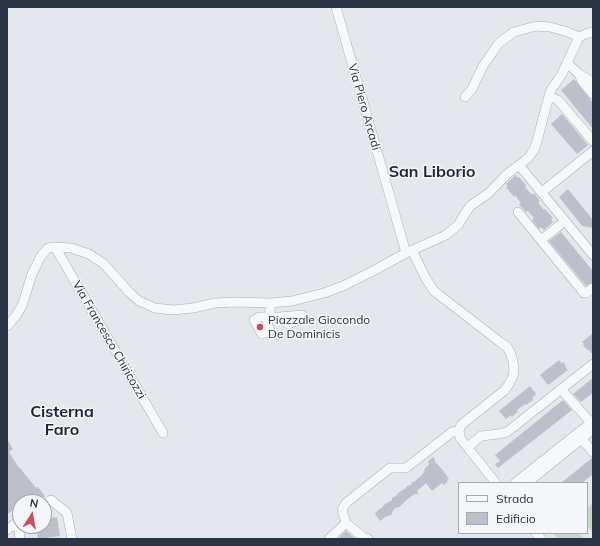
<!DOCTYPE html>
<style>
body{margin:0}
#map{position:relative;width:600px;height:546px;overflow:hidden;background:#e4e7ec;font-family:Mulish,sans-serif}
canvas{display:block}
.frame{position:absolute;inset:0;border:8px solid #2b3445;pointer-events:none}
.legend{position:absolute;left:458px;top:482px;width:130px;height:52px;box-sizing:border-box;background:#f4f6f9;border:1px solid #a4a8b1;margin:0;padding:5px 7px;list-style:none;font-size:12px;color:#2b3445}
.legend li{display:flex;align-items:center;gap:8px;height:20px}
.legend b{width:20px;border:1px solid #a4a8b1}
.north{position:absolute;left:12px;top:494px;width:40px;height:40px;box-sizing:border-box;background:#f4f6f9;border:1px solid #a4a8b1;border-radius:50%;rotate:11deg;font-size:11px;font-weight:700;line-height:16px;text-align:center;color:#2b3445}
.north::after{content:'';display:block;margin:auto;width:14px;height:18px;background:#d1495b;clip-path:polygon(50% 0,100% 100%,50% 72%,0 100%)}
</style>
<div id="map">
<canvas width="600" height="546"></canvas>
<div class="frame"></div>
<ul class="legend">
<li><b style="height:5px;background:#f7f8fa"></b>Strada</li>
<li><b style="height:11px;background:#bbc0ca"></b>Edificio</li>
</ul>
<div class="north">N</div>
</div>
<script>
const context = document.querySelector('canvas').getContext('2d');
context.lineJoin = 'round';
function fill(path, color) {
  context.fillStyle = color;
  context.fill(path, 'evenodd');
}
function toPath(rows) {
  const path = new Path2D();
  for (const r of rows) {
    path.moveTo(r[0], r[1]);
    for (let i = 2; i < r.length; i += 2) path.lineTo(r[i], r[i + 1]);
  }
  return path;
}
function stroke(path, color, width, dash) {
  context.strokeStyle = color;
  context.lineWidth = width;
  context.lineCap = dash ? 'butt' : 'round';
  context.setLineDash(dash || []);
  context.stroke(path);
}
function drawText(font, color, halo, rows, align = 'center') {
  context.font = font + ' Mulish,sans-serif';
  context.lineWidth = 3;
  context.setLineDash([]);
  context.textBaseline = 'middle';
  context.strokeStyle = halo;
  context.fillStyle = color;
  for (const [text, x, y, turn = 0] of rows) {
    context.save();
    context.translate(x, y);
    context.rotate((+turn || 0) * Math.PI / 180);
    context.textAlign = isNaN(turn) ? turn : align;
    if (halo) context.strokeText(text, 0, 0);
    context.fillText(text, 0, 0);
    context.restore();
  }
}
fill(toPath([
 [593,503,593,533,587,526,587,508],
 [556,533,579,533,584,539,558,539,554,534]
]), '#c9d6c5');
fill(toPath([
 [574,79,593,103,593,129,561,90],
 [562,114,588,145,577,154,551,124],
 [516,175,518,178,519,177,526,185,525,187,532,195,534,193,540,201,538,203,544,210,545,209,553,218,551,219,553,222,544,230,541,227,539,229,532,220,534,218,528,211,526,212,519,204,521,203,515,195,514,197,506,187,508,186,506,184],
 [568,189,593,220,593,228,582,226,559,197],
 [561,232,593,271,593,282,586,286,549,241],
 [593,333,593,355,588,349,587,350,583,345,584,344,582,342],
 [559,360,561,363,563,362,566,366,565,367,568,370,548,385,540,375],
 [593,378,593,393,581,402,573,394],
 [530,386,536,394,532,398,533,400,526,405,525,404,517,410,518,411,512,417,511,415,506,419,499,411],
 [563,400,572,410,498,468,495,464,500,461,495,455],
 [7,439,13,449,9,452,19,468,20,468,36,488,38,487,45,496,37,502,20,502,20,514,19,514,14,509,7,515],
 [433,457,435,460,435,462,442,469,449,479,447,480,448,481,444,485,442,483,432,491,426,483,417,491,418,494,414,494,404,502,403,504,401,505,400,507,398,507,394,509,391,515,390,515,385,517,380,521,375,514,379,509,382,508,384,505,392,500,392,498,396,496,398,493,403,490,406,488,407,486,411,485,412,482,414,482,421,476,425,470,424,469,429,465,428,461],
 [592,458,593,474,582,483,561,483],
 [57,517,60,536,38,539,36,526,44,526,44,519],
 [346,531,356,539,338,539]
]), '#bbc0ca');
const minor = toPath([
 [336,7,406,253],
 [567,63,579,74,591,81,593,84],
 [579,74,582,81,593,94],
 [549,96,558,100,593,141],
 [465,97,472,89,483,66,499,43,514,32,536,26,550,27,568,32,579,37],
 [519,165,593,255],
 [542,192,593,151],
 [518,212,584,293,586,293,593,288],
 [541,240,565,221],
 [55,247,163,433],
 [412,250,425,277,434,291,500,342,507,347,510,352,513,361,514,370,513,376,509,384,505,390,461,425,459,431,460,438,496,483],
 [271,303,269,317,267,325,270,330,262,334,254,320,259,317,280,317,302,315,303,318,288,324,280,317],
 [7,326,15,317,22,306,32,274,41,256,48,248,55,247,71,248,89,254,104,264,129,292,139,301,155,308,173,310,193,308,215,303,236,302,271,303,292,301,324,293,343,286,371,272,406,253,446,235,458,225,470,206,489,193,506,175,528,158,534,150,537,141,549,96,551,90,562,74,579,37,588,33,593,32],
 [561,389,593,425],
 [578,435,593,452],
 [468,447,481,436,498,434,507,432,593,364],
 [515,483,593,421],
 [527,483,591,431],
 [44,505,51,500,67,513,72,539],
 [18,522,20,539],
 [7,530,20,520],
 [536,533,541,539],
 [329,539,346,523],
 [368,539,363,537,346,523,342,510,346,503,390,468,406,468,452,432,459,431]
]);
stroke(minor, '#a9aeb7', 10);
stroke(minor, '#f7f8fa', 9);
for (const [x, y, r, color] of [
 [260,327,4,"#d1495b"]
]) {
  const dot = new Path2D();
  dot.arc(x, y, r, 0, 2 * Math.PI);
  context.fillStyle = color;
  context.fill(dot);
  stroke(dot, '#f4f6f9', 1.5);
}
drawText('12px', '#2b3445', '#f4f6f9', [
 ["Via Piero Arcadi",364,107,74],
 ["Via Francesco Chiricozzi",109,340,60]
]);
drawText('12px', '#2b3445', '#f4f6f9', [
 ["Piazzale Giocondo",268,320],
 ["De Dominicis",268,334]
], 'left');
drawText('bold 16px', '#1d2536', '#f4f6f9', [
 ["San Liborio",432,172],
 ["Cisterna",62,412],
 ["Faro",62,430]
]);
</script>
